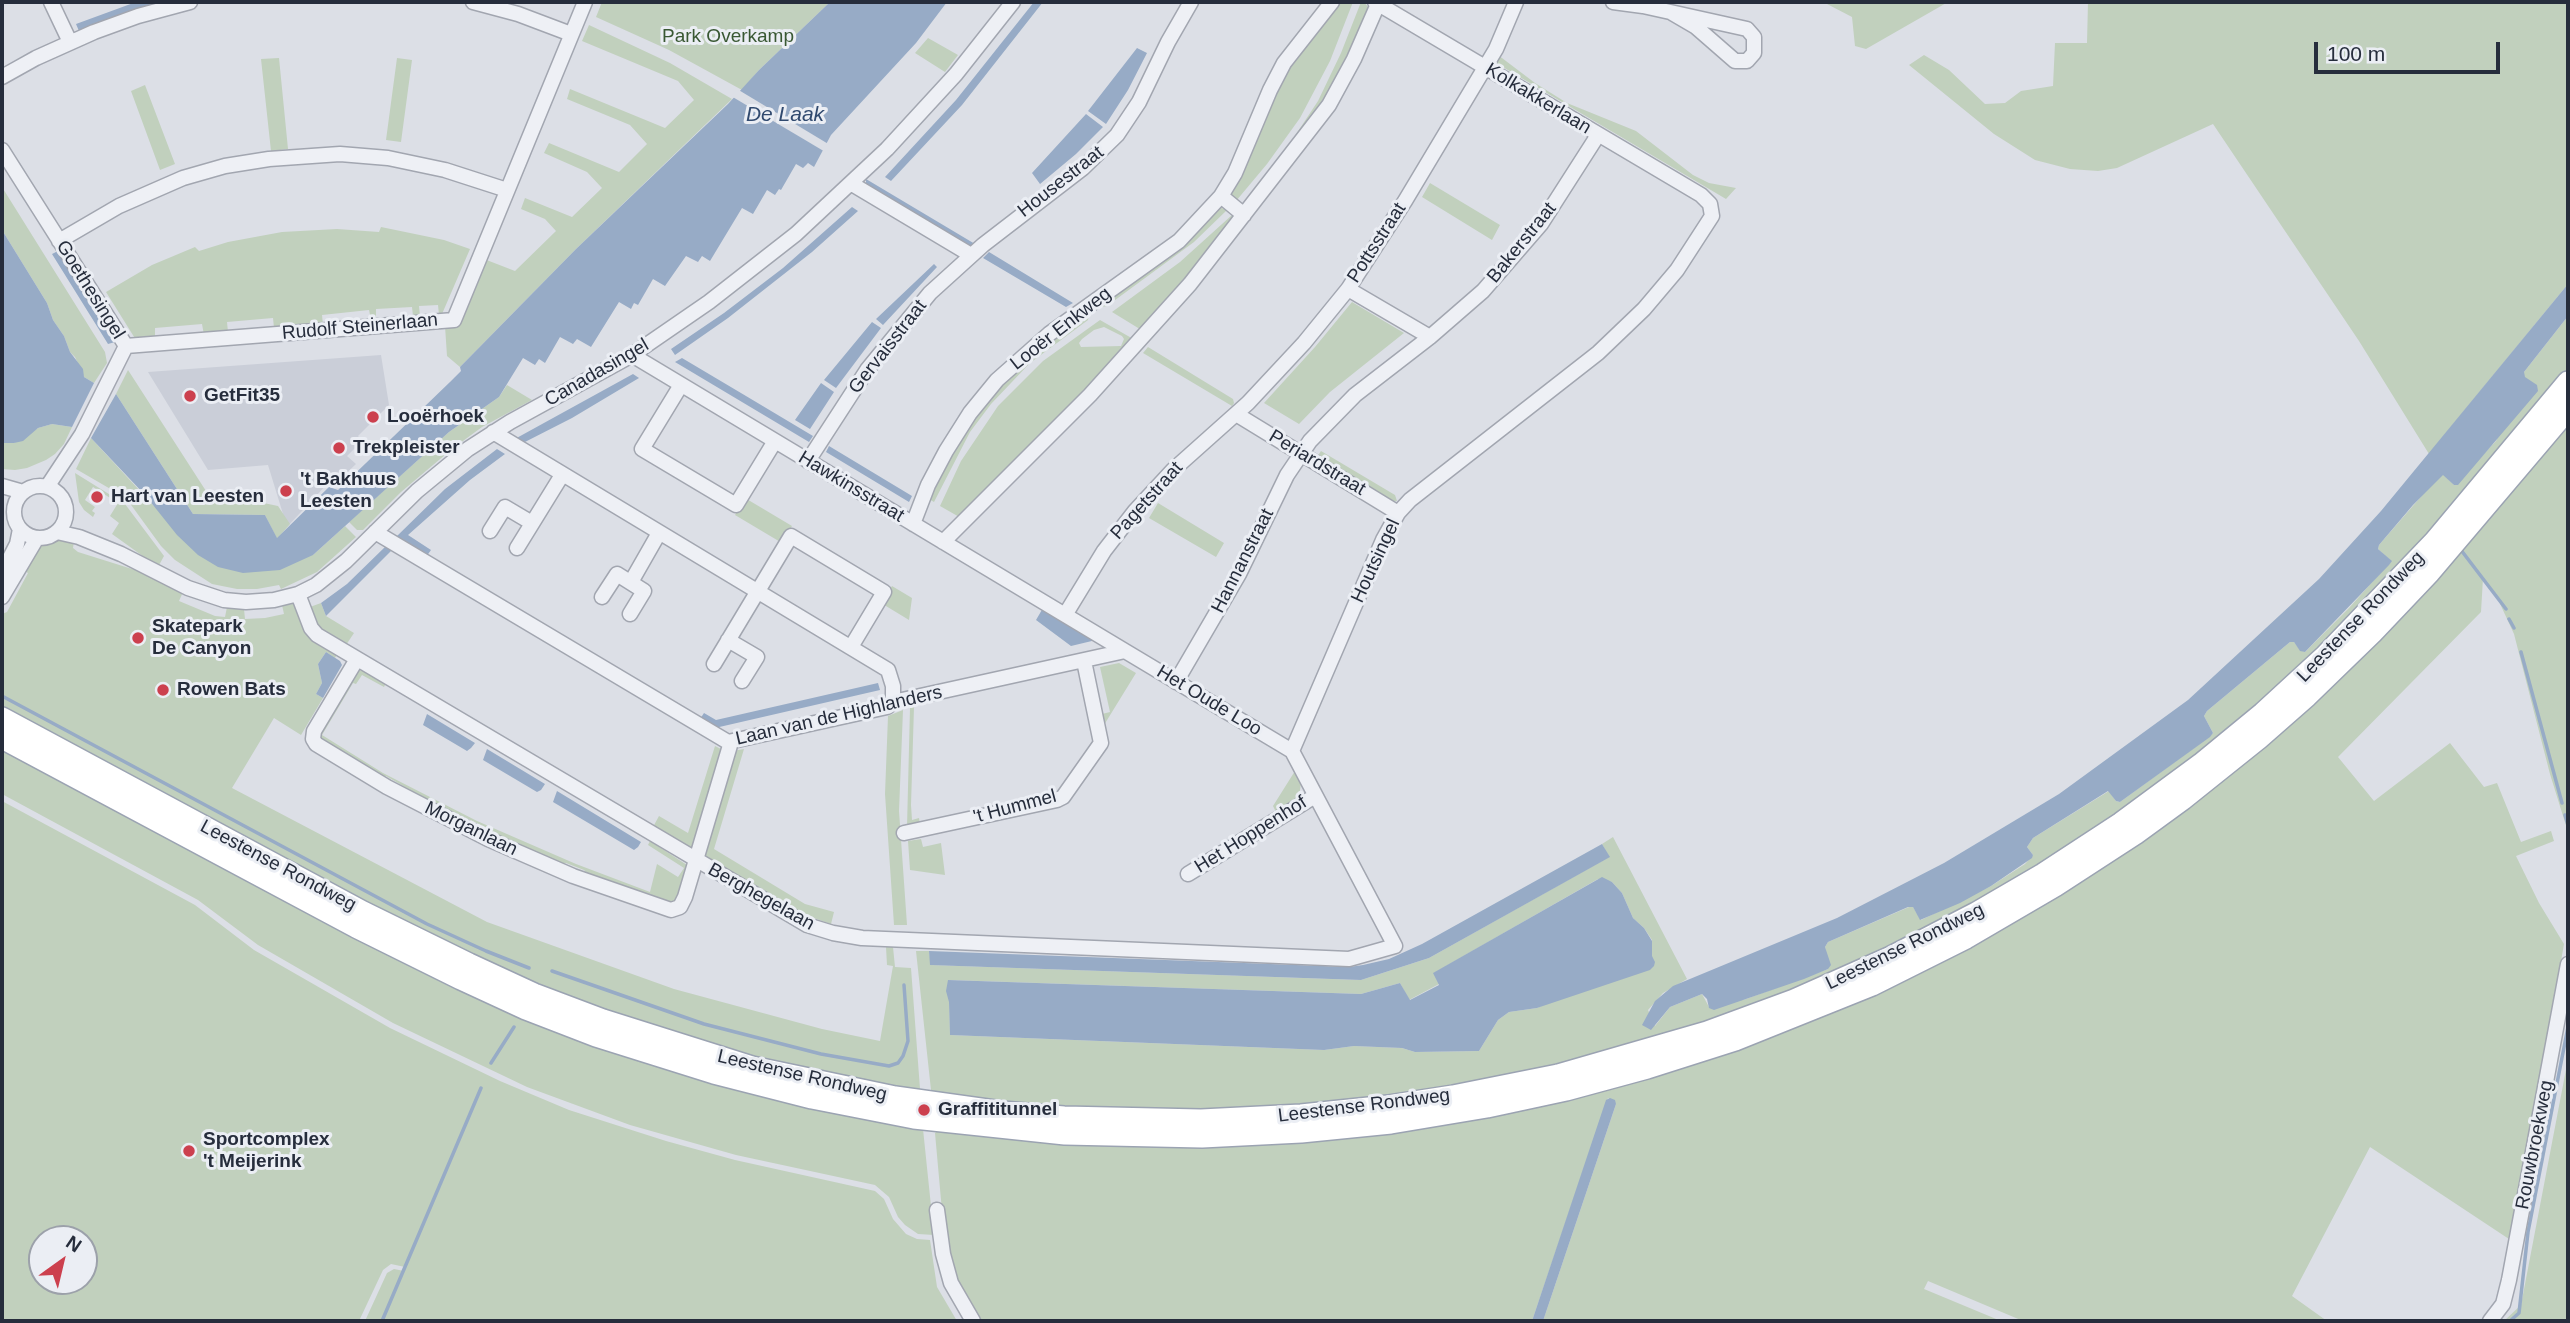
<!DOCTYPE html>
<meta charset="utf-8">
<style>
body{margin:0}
#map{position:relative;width:2570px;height:1323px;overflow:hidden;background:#dcdfe6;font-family:Helvetica,sans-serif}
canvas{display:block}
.frame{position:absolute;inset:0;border:4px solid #262d3c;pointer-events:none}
.north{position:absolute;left:28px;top:1225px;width:70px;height:70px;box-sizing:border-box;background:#ebeef4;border:2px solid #9ca1aa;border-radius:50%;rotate:34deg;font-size:19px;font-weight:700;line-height:28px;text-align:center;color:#262d3c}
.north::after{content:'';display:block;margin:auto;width:24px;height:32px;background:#cc404e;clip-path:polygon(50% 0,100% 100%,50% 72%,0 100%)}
.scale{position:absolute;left:2314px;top:42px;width:186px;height:32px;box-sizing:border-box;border:4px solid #262d3c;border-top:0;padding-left:9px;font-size:21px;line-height:24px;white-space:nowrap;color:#262d3c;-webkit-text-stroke:5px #ebeef4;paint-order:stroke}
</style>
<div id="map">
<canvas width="2570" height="1323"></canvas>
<div class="frame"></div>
<div class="north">N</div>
<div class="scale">100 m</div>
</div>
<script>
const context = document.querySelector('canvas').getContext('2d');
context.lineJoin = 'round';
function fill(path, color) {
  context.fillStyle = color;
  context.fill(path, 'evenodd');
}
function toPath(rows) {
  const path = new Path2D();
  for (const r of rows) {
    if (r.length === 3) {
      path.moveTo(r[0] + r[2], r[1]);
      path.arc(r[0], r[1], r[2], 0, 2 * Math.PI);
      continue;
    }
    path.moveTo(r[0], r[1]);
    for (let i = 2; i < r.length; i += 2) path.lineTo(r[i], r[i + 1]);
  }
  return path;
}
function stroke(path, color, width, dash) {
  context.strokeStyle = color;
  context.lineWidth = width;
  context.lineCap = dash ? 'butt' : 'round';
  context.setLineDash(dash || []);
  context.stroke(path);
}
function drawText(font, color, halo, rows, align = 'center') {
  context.font = font + ' Helvetica,sans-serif';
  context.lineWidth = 6;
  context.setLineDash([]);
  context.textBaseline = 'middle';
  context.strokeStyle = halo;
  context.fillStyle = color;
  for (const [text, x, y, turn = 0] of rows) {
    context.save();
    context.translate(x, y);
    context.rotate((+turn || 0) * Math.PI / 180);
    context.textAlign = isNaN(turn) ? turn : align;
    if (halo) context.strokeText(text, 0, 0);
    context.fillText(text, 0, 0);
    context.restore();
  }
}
fill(toPath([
 [381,355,389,405,358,436,362,441,347,456,356,464,335,484,329,482,287,527,268,465,208,470,148,372]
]), '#caced8');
fill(toPath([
 [602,2,830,2,759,70,742,90,669,50,596,17],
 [1336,2,1353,2,1330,61,1300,118,1267,164,1236,201,1230,193,1282,76],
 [1361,2,1364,2,1368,7,1366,21,1328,98,1245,204,1243,204,1279,160,1318,101,1341,53],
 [1827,2,1948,2,1866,49,1855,46,1852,17,1827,4],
 [2088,2,2568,2,2568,284,2429,454,2359,341,2213,124,2117,168,2098,171,2070,169,2035,160,1994,134,1909,65,1924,55,1949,70,1985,104,2005,103,2021,91,2053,86,2055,43,2087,43],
 [589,25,670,63,732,99,576,249,460,367,447,356,445,326,484,259,515,271,556,231,545,219,521,209,525,198,572,217,602,188,587,172,544,153,549,143,619,172,647,144,630,125,567,99,570,89,665,128,694,100,678,81,582,41],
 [928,38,958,55,945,72,915,53],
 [1498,55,1535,83,1567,103,1636,131,1693,175,1709,183,1736,188,1726,199,1496,63],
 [279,58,288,149,271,151,261,59],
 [397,58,412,60,401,142,386,140],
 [145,85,175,164,160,170,131,91],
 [1430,183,1500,225,1492,240,1422,197],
 [2,187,105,352,107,363,94,383,84,377,75,357,70,352,64,336,53,320,47,303,2,230],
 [1219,207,1227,210,1194,242,1107,306,1097,308],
 [1232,215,1233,224,1143,331,1112,312,1180,262],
 [381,227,444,240,470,249,442,314,439,315,438,305,419,306,420,316,413,316,412,307,376,309,376,320,371,320,369,310,322,315,323,325,274,328,273,318,227,322,228,332,204,335,202,324,155,328,155,339,136,340,106,292,152,265,195,247,199,251,228,242,282,232,337,229,379,232],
 [1352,302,1404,333,1330,392,1299,424,1264,403,1315,347],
 [1089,314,1088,320,1030,363,991,404,970,432,934,502,927,498,970,419,1021,362],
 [2568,316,2568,376,2359,616,2156,793,1956,919,1697,1031,1463,1090,1200,1116,939,1100,931,1090,916,951,929,951,931,965,1361,980,1429,958,1609,857,1602,844,1613,837,1687,979,1663,993,1648,1010,1655,1026,1670,1007,1702,994,1709,1007,1746,999,1828,969,1825,947,1828,942,1909,907,1913,907,1921,920,1991,886,2025,864,2033,855,2027,847,2033,838,2109,791,2116,801,2120,802,2210,736,2213,733,2204,716,2207,711,2290,642,2294,642,2300,650,2305,652,2349,608,2391,561,2378,549,2379,545,2438,477,2444,474,2454,485,2496,441,2524,377,2524,372],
 [1598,879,1612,882,1622,893,1633,918,1644,928,1652,940,1652,956,1537,1008,1509,1012,1498,1020,1479,1051,1415,1052,1402,1048,1354,1046,1324,1050,950,1035,949,980,1361,994,1400,983,1409,1000,1439,984,1434,973],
 [1100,320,1135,340,961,518,940,506,961,461,998,406,1043,361],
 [1104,327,1122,336,1124,339,1121,346,1081,347,1079,343,1082,339,1094,330],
 [1148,347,1233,399,1234,403,1232,406,1143,353],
 [128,370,206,491,278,506,290,524,277,539,265,515,193,514,116,394],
 [507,385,532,400,482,427,452,449,401,492,363,530,357,530,349,522,449,432,499,397],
 [2568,415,2568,832,2550,774,2514,634,2496,595,2483,578,2481,612,2338,757,2374,801,2450,743,2484,787,2497,783,2521,842,2551,831,2554,841,2516,856,2539,903,2564,944,2512,1241,2370,1147,2292,1296,2327,1321,2023,1321,1928,1281,1924,1289,2001,1321,1543,1321,1616,1104,1608,1098,1532,1321,979,1321,955,1279,942,1211,935,1133,942,1126,1532,1102,2095,866],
 [52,424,72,427,64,444,55,454,46,460,27,468,15,470,2,469,2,443,14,443,38,428],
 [91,438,154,506,313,555,345,526,356,537,317,572,281,589,279,585,257,589,237,589,212,584,175,560,161,546,126,498,76,469],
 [1321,451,1395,495,1397,501,1390,502,1317,457],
 [75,473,125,504,164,556,158,567,112,534,119,523,110,516,118,503,93,487,85,500,95,507,92,511,95,513,93,517,84,510,79,502],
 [745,498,792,526,782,543,735,515],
 [1158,503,1224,543,1216,557,1149,518],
 [61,537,74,541,73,548,78,552,148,574,183,592,179,601,215,616,225,617,227,607,244,609,245,619,265,618,284,614,282,605,293,604,337,654,335,658,326,652,318,664,322,683,316,694,323,698,301,735,274,718,232,788,487,922,674,989,822,1029,880,1041,893,966,887,965,886,947,893,947,895,967,911,968,920,1089,913,1096,809,1076,515,981,2,713,2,614,7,612,28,573,21,569,34,548,47,540],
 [892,586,912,598,909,620,881,603],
 [321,603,326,616,354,633,346,645,317,626,310,607],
 [1119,663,1136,673,1104,725,1102,714,1110,712,1100,667],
 [363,670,386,683,384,687,362,675,356,684,353,683,322,735,383,773,477,821,576,864,650,892,657,864,678,877,684,868,648,845,650,841,687,865,678,900,674,904,588,875,584,870,566,863,561,865,490,834,487,828,468,819,462,821,415,796,412,791,386,776,380,777,365,768,362,763,354,758,348,759,319,740,319,732,357,671],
 [914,707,911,805,912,820,919,818,920,824,907,827,910,708],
 [903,710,899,811,907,925,894,925,885,794,888,716],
 [2,742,297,901,923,1129,934,1235,918,1234,905,1225,898,1217,889,1197,875,1185,736,1155,630,1125,527,1087,393,1023,258,945,198,900,2,794],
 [715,746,723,750,693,848,690,848,653,827,659,816,688,833],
 [744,749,714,849,805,904,834,912,831,924,805,915,702,855,733,751],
 [1295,771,1301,783,1299,797,1277,814,1273,806],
 [2,801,195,905,254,950,390,1028,500,1081,569,1110,666,1141,735,1160,875,1191,884,1199,893,1219,906,1234,917,1239,930,1240,937,1287,957,1321,365,1321,387,1273,394,1269,404,1271,405,1267,391,1264,383,1270,359,1321,2,1321],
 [84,1239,84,1281,42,1281,42,1239],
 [921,839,923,847,941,843,945,875,910,870,908,841],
 [2568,1059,2568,1321,2504,1321,2521,1305]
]), '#c1d0bd');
fill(toPath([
 [136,2,167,2,79,31,76,24],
 [830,2,947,2,916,43,831,135,814,167,808,163,803,168,796,164,781,190,779,189,775,195,767,190,753,214,742,208,710,261,702,256,698,262,686,256,665,286,653,279,638,305,634,303,631,309,619,302,591,347,577,339,573,344,560,337,545,363,539,359,535,365,523,358,499,397,449,432,313,555,280,570,243,573,218,567,198,555,177,535,145,495,91,438,116,394,193,514,265,515,277,538,329,487,338,490,450,382,461,371,460,367,576,249,728,104,759,70],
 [1034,2,1043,2,962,105,891,181,885,177,956,100],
 [1137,48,1147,53,1128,90,1106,124,1088,111],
 [1086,114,1103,127,1076,154,1040,184,1032,173],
 [866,179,975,244,969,247,866,185],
 [852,207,858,211,812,252,728,318,675,355,671,349,724,313,783,268],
 [2,230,47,303,53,320,64,336,70,352,83,369,84,377,94,383,72,427,52,424,38,428,23,441,14,443,2,443,2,308,4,304,2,302],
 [58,251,115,342,108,344,52,254],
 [989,252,1073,303,1066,307,983,258],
 [934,264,937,267,883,325,876,319],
 [2568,284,2568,316,2524,372,2525,377,2537,385,2538,391,2458,485,2454,485,2443,475,2413,505,2379,545,2378,549,2392,561,2389,565,2305,652,2300,651,2294,642,2290,642,2207,711,2204,716,2213,733,2210,737,2120,802,2116,801,2108,791,2033,838,2027,847,2033,855,2032,858,1991,886,1960,903,1920,920,1913,907,1908,907,1828,942,1825,947,1831,965,1828,969,1804,979,1714,1010,1709,1008,1707,999,1702,994,1670,1007,1651,1030,1642,1025,1655,1001,1673,986,1837,918,1944,863,2059,794,2188,700,2319,579,2381,511],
 [872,322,881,328,836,388,824,380],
 [682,358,746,396,813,436,809,442,675,362],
 [633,374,639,378,572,418,521,444,513,440],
 [821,383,834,392,810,429,795,420],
 [829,446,912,496,909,502,826,452],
 [497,449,505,454,470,480,408,535,431,550,426,557,396,537,445,489],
 [386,546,393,549,326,616,321,603,347,584],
 [1043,608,1096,640,1071,646,1036,620],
 [326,652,340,661,342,665,323,698,316,694,322,683,318,664],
 [878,683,880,690,715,728,700,719,704,713,716,720],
 [427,714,475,743,471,748,467,751,423,725],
 [487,749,545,784,541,790,537,792,483,760],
 [557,791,641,842,638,847,634,850,553,802],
 [1602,844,1610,857,1429,958,1361,980,930,965,929,951,1349,967,1363,965,1389,959,1422,944],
 [1602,877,1612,882,1622,893,1633,918,1644,928,1652,941,1652,956,1655,962,1654,966,1650,970,1537,1008,1509,1012,1498,1020,1479,1051,1415,1052,1402,1048,1354,1046,1324,1050,950,1035,949,1002,946,991,948,980,1361,994,1400,983,1410,1000,1439,985,1433,973],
 [1610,1098,1615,1100,1616,1104,1543,1321,1532,1321,1606,1100]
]), '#97abc6');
fill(toPath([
 [737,89,830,145,827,153,731,96]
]), '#dcdfe6');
stroke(toPath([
 [2461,550,2506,609],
 [2509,619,2514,628],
 [2521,652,2562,803],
 [2,696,427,924,486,951,529,968],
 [2565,815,2568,825],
 [552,971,704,1024,821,1054,889,1066,898,1063,903,1056,908,1041,904,985],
 [491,1063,514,1027],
 [382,1321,481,1088],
 [2510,1321,2519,1313,2528,1232,2568,1027]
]), '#97abc6', 3.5);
const street = toPath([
 [51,2,70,42],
 [473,2,518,14,571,34],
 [1613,2,1643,6,1747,29,1754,37,1754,53,1747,61,1735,61,1696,27,1672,13],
 [2,77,36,58,94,32,138,16,190,2],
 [2,150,126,346],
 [852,184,971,255],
 [1221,196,1244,215],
 [59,241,119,206,183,178,225,166,269,159,340,154,388,158,445,170,507,190],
 [1348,289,1430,337],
 [126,346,454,320,585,2],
 [681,385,642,449,736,505,775,441],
 [1236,414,1398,513],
 [493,432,888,670,893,686,893,702],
 [808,461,867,370,930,293,983,245,1083,168,1117,135,1139,102,1168,42,1191,2],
 [2,486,23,492],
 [40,512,26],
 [47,487,82,434,126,346],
 [913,524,928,485,946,451,970,413,997,380,1049,334,1179,241,1221,196,1235,173,1270,90,1284,63,1332,2],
 [490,531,505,507,532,523],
 [57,532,79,537,121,554,188,588,224,600,246,602,274,600,298,594,316,585,346,561,417,491,468,449,510,422,632,355,709,302,796,234,887,149,956,74,1013,2],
 [375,532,728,742,887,707,893,702,1125,651,632,355],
 [943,542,1090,395,1190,284,1329,105,1354,59,1378,4],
 [517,548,562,475],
 [2,573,17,544,20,529],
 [631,582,659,533],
 [298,594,311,628,317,635,807,925,833,933,862,938,1349,959,1395,946,1292,751,1383,540,1398,513,1410,500,1598,353,1644,309,1677,270,1712,216,1710,204,1701,195,1375,2],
 [2,597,37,538],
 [602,597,617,574,644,591,630,614],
 [1065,615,1104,551,1135,511,1173,470,1248,403,1304,343,1348,289,1405,201,1496,49,1516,2],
 [728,640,757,657,742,681],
 [1125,651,1292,751],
 [357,659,314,731,313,739,316,744,387,787,488,839,573,876,671,910,680,907,685,897,731,742],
 [714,664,791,536,884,592,851,647],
 [1176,682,1239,574,1287,475,1310,441,1355,395,1430,337,1483,291,1541,224,1598,135],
 [904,833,1057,800,1063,797,1101,743,1084,661],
 [1188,874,1315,796],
 [937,1210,943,1254,951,1283,973,1321],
 [2490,1321,2503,1304,2509,1280,2568,964]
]);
const primary = toPath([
 [2,718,363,912,469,964,534,994,603,1020,752,1067,895,1097,1002,1112,1064,1117,1201,1120,1301,1115,1388,1106,1453,1096,1558,1075,1707,1032,1794,1000,1891,957,1976,913,2043,874,2121,823,2201,764,2263,713,2325,656,2435,541,2568,382],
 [2,738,356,927,461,979,526,1009,596,1036,714,1073,812,1098,914,1118,1065,1134,1202,1137,1301,1132,1391,1123,1487,1107,1566,1090,1647,1068,1735,1040,1872,985,1966,938,2055,886,2135,834,2183,799,2258,739,2307,696,2372,633,2429,573,2568,409]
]);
stroke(street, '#a2a6b0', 17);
stroke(primary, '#9ba3b2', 24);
stroke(street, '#eef0f5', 14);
stroke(primary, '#fff', 21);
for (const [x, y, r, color] of [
 [190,396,7,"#cc404e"],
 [373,417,7,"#cc404e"],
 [339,448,7,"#cc404e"],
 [286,491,7,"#cc404e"],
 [97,497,7,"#cc404e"],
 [138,638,7,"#cc404e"],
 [163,690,7,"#cc404e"],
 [924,1110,7,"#cc404e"],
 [189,1151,7,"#cc404e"]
]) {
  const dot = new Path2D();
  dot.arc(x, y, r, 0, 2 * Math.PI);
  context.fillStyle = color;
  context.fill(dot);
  stroke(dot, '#ebeef4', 2.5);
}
drawText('19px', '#395833', '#ebeef4', [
 ["Park Overkamp",728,37]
]);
drawText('19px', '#262d3c', '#ebeef4', [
 ["Kolkakkerlaan",1538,99,31],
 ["Housestraat",1061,182,-38],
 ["Pottsstraat",1377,243,-57],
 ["Bakerstraat",1522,243,-51],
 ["Goethesingel",90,290,58],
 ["Rudolf Steinerlaan",360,327,-5],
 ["Looër Enkweg",1061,329,-38],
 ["Gervaisstraat",888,347,-52],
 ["Canadasingel",597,373,-30],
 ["Periardstraat",1317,463,31],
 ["Hawkinsstraat",851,487,31],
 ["Pagetstraat",1147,501,-48],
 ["Hannanstraat",1243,561,-63],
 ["Houtsingel",1376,561,-65],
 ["Leestense Rondweg",2361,617,-46],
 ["Het Oude Loo",1209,701,31],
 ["Laan van de Highlanders",839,716,-13],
 ["'t Hummel",1015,807,-15],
 ["Morganlaan",471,829,26],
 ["Het Hoppenhof",1251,835,-32],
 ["Leestense Rondweg",278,866,28],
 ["Berghegelaan",761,897,29],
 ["Leestense Rondweg",1905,947,-26],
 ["Leestense Rondweg",802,1076,13],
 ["Leestense Rondweg",1364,1106,-7],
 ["Rouwbroekweg",2535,1145,-79]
]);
drawText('bold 19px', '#262d3c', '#ebeef4', [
 ["GetFit35",204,396],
 ["Looërhoek",387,417],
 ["Trekpleister",353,448],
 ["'t Bakhuus",300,480],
 ["Leesten",300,502],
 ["Hart van Leesten",111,497],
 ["Skatepark",152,627],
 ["De Canyon",152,649],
 ["Rowen Bats",177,690],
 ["Graffititunnel",938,1110],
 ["Sportcomplex",203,1140],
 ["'t Meijerink",203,1162]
], 'left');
drawText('italic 21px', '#314a6f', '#ebeef4', [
 ["De Laak",785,115]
]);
</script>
